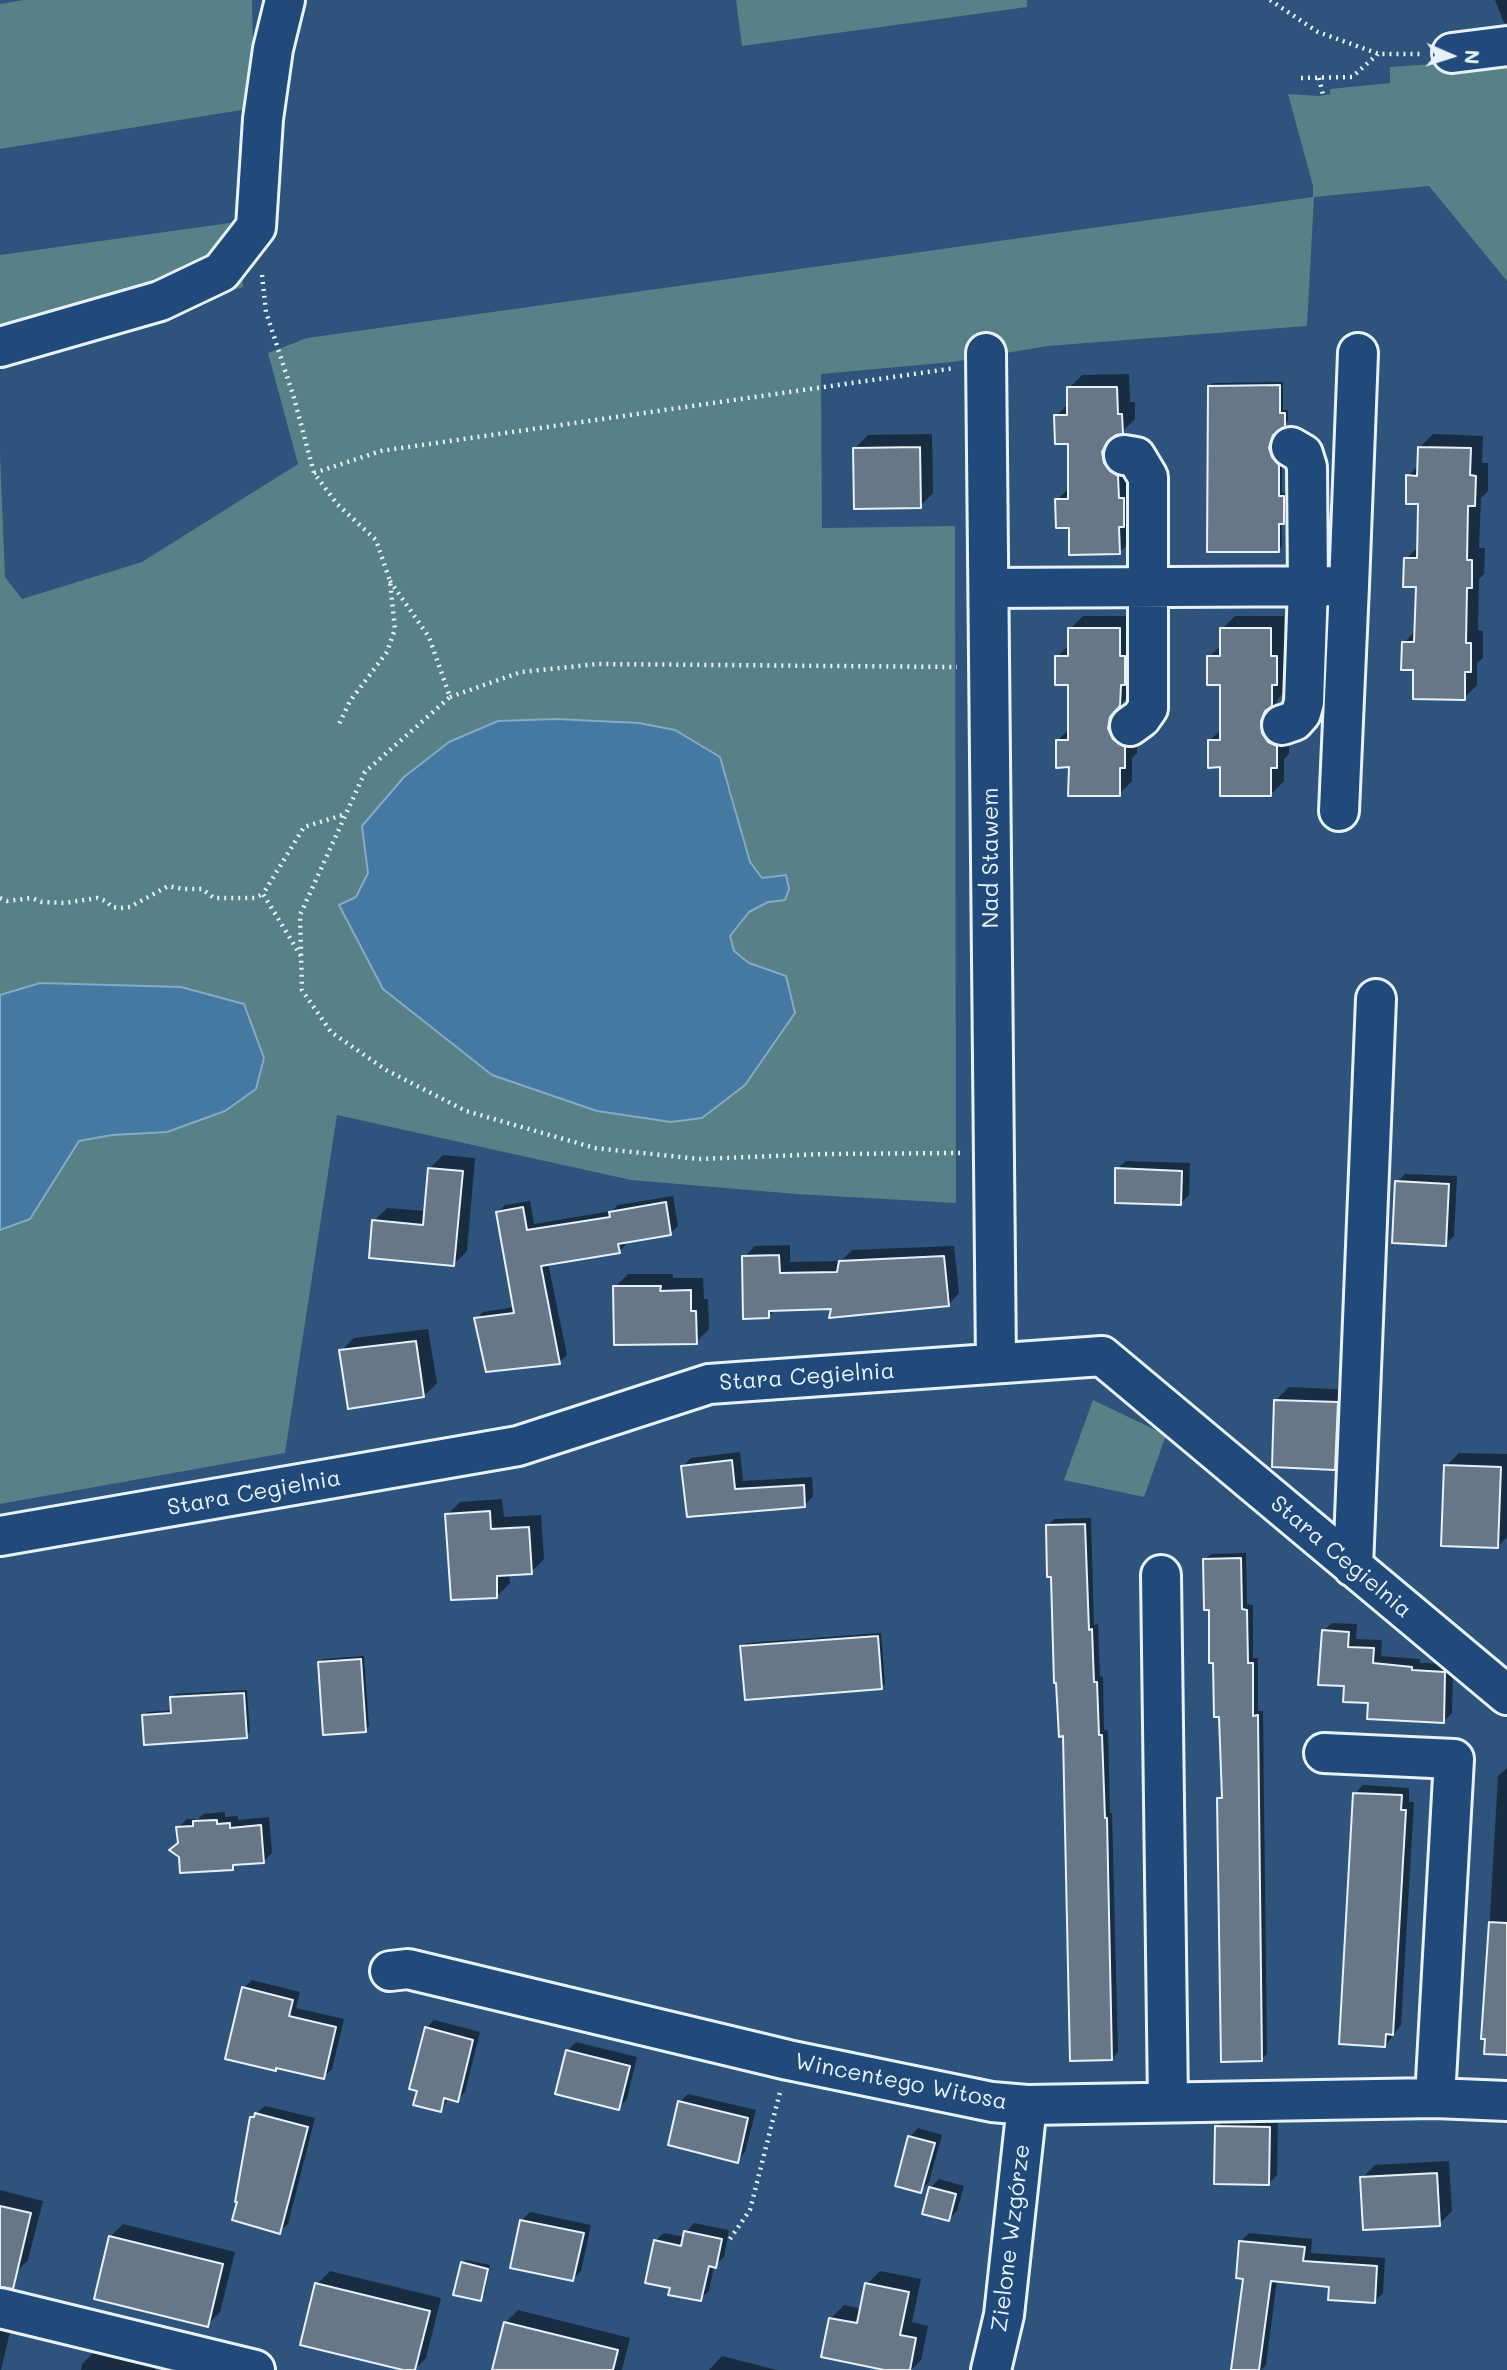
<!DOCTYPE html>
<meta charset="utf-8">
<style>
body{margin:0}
#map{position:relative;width:1507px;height:2370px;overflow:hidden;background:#2e537d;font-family:Mali,sans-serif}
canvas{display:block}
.north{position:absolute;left:1416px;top:21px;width:70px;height:70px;-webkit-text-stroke:5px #1f4a7a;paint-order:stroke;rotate:93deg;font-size:19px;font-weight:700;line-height:28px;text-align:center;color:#e8f1f8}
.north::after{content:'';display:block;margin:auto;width:24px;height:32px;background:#e8f1f8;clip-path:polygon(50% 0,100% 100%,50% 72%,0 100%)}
</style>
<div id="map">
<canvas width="1507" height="2370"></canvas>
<div class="north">N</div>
</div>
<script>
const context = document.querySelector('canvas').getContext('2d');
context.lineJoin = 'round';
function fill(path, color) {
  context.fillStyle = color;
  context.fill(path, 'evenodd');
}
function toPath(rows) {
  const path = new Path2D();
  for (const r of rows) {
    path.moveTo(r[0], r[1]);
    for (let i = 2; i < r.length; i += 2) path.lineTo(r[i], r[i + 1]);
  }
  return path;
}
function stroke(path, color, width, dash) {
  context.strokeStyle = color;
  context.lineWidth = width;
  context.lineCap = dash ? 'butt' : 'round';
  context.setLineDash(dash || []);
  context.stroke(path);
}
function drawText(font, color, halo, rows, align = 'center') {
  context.font = font + ' Mali,sans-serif';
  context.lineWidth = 5;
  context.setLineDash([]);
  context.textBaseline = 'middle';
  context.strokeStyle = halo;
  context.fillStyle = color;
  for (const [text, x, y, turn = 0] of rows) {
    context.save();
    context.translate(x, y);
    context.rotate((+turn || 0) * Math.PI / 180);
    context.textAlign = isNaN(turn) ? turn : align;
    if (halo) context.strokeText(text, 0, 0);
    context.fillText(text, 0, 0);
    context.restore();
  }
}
fill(toPath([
 [23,0,252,0,254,108,0,149,0,4],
 [736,0,1027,0,1027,7,742,46],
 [1507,55,1507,281,1429,186,1314,197,1307,326,1048,346,952,362,821,374,822,528,955,526,956,1203,796,1194,631,1180,337,1115,285,1453,0,1504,0,1230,30,1219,79,1141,112,1135,244,1004,181,987,40,983,0,995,0,455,5,577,22,599,142,562,298,464,268,353,307,338,1313,197,1313,186,1288,94,1319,96,1330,94,1330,89,1390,83,1390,67,1487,60],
 [556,719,639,723,730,787,750,862,762,878,768,902,749,912,730,936,734,951,749,963,786,976,407,1005,383,989,340,905,356,897,368,873,362,826,449,742,498,721],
 [237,222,243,287,0,357,0,255],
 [1093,1400,1166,1435,1144,1497,1064,1480]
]), '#578087');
const water = toPath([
 [556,719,639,723,675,730,720,757,750,862,762,878,786,875,789,889,785,900,768,902,749,912,730,936,734,951,749,963,786,976,795,1013,745,1085,702,1118,671,1122,597,1111,492,1075,383,989,339,905,356,897,368,873,362,826,404,777,449,742,498,721,556,719],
 [40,983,181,987,244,1004,264,1058,256,1089,225,1111,167,1132,112,1135,79,1141,30,1219,0,1230,0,995,40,983]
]);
fill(water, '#4579a2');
stroke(water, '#86a9c4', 2);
fill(toPath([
 [1495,0,1507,0,1507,23,1504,23],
 [1129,374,1130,402,1135,402,1135,419,1122,432,1117,433,1115,438,1116,450,1131,463,1132,540,1119,553,1071,526,1057,500,1070,487,1070,442,1056,416,1069,403,1069,388,1082,375],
 [1283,382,1283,410,1288,410,1288,421,1275,432,1272,443,1275,453,1282,461,1282,493,1287,493,1287,518,1282,522,1282,546,1279,550,1210,386,1213,383],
 [932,434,933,493,920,506,855,448,868,435],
 [1433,434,1483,436,1482,463,1488,463,1488,491,1481,498,1479,548,1485,548,1484,574,1479,579,1478,630,1483,631,1483,658,1477,663,1477,685,1464,698,1415,668,1404,643,1416,630,1417,585,1406,559,1419,546,1420,503,1408,476,1419,465,1420,447],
 [1083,616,1132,616,1133,691,1123,702,1120,714,1137,734,1137,753,1132,758,1132,781,1119,794,1070,766,1058,740,1070,728,1070,683,1057,657,1070,644,1070,629],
 [1235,616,1284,616,1284,644,1289,644,1289,670,1284,675,1284,691,1273,707,1274,719,1289,733,1289,754,1284,759,1284,781,1271,794,1222,766,1209,741,1222,729,1222,683,1209,657,1222,644,1222,629],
 [443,1155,475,1158,467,1251,454,1264,374,1221,387,1208,426,1211,430,1168],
 [1126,1161,1190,1163,1189,1195,1181,1203,1117,1169],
 [1405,1174,1457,1176,1454,1236,1445,1244,1397,1182],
 [673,1196,678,1226,670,1233,626,1241,626,1244,619,1252,548,1263,567,1355,559,1362,476,1319,483,1312,515,1307,498,1212,505,1205,530,1201,534,1224,612,1211,618,1205],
 [790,1245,790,1262,841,1261,852,1250,954,1246,959,1293,948,1305,776,1309,768,1317,744,1257,755,1246],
 [628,1274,673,1274,673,1278,703,1278,704,1299,708,1299,709,1329,696,1342,615,1287],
 [428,1329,437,1383,424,1396,341,1351,354,1338],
 [1289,1387,1350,1390,1347,1455,1334,1468,1276,1400],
 [740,1452,743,1481,812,1477,813,1496,805,1505,688,1515,683,1466,691,1458],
 [1459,1453,1507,1454,1507,1537,1498,1546,1446,1466],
 [502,1499,504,1517,541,1515,544,1559,531,1572,509,1573,510,1583,497,1596,447,1515,460,1502],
 [1091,1518,1094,1625,1098,1624,1100,1676,1103,1677,1104,1730,1108,1730,1110,1813,1112,1813,1118,2052,1112,2058,1065,1735,1048,1525,1054,1519],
 [1246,1553,1247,1604,1253,1605,1253,1658,1258,1658,1258,1711,1263,1711,1267,2054,1261,2060,1219,1799,1224,1794,1221,1715,1205,1559,1211,1554],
 [1332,1623,1357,1624,1356,1639,1382,1640,1381,1656,1420,1659,1420,1663,1453,1664,1452,1713,1444,1721,1370,1701,1346,1685,1323,1631],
 [881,1633,885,1684,881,1688,742,1647,746,1643],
 [364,1656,369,1726,365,1730,319,1663,323,1659],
 [247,1690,250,1732,246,1736,144,1715,148,1712,173,1710,172,1698,175,1694],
 [1507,1768,1507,2053,1487,2037,1483,2037,1498,1776],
 [1363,1785,1409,1788,1409,1802,1414,1802,1401,2025,1385,2046,1355,1794],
 [225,1812,225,1817,238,1816,238,1820,269,1817,272,1853,264,1861,237,1863,232,1868,179,1843,178,1828,187,1819,198,1819,203,1814],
 [252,1980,300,1992,296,2008,344,2019,332,2069,324,2077,278,2066,275,2069,244,1988],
 [434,2020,480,2032,465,2092,457,2100,449,2098,440,2110,426,2028],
 [576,2042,637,2057,627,2099,618,2108,567,2051],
 [688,2094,756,2110,745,2152,737,2161,680,2102],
 [265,2106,315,2118,288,2224,279,2232,252,2117],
 [1225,2119,1278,2119,1277,2175,1269,2183,1217,2127],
 [918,2128,942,2135,929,2182,920,2191,910,2137],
 [1449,2161,1452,2211,1439,2224,1362,2178,1375,2165],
 [939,2179,964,2186,957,2211,949,2219,931,2187],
 [0,2190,43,2201,28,2260,15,2273,0,2270],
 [530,2212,591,2225,581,2271,573,2279,522,2220],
 [694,2223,729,2230,724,2257,714,2266,709,2291,700,2299,672,2286,655,2241,664,2233,685,2237,686,2232],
 [123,2224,235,2252,220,2312,207,2325,110,2237],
 [1249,2233,1312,2239,1311,2253,1385,2258,1383,2293,1375,2301,1331,2286,1277,2280,1266,2365,1261,2370,1233,2370,1245,2277,1241,2241],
 [466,2260,490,2265,484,2296,480,2299,462,2263],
 [330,2271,441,2298,426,2358,414,2370,411,2370,317,2284],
 [880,2271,921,2279,912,2322,928,2326,921,2360,911,2370,893,2370,831,2318,844,2305,862,2309,867,2284],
 [518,2310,630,2338,622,2370,494,2370,505,2323],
 [0,2329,10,2332,1,2370,0,2370],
 [95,2351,174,2370,81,2370,82,2364],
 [722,2356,777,2370,709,2370]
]), '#0007');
const building = toPath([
 [1280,385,1280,413,1285,413,1285,427,1273,435,1269,448,1272,457,1279,465,1279,496,1284,496,1284,524,1279,524,1279,552,1207,552,1208,386,1280,385],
 [1067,387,1117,387,1118,414,1122,414,1123,434,1116,435,1108,441,1102,452,1104,463,1110,471,1118,476,1119,498,1124,498,1124,527,1119,527,1120,554,1069,555,1069,528,1056,528,1055,499,1068,499,1068,444,1055,444,1054,415,1067,415,1067,387],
 [920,447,921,508,854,509,853,448,920,447],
 [1418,447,1471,448,1470,475,1476,476,1475,506,1468,506,1467,560,1472,560,1472,588,1467,588,1466,643,1471,643,1471,672,1465,672,1465,700,1413,699,1413,670,1401,670,1402,642,1414,642,1416,587,1403,587,1404,558,1417,558,1418,504,1406,504,1406,475,1417,476,1418,447],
 [1068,628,1120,628,1120,656,1125,656,1125,685,1121,685,1120,706,1110,717,1108,728,1113,739,1125,747,1125,768,1120,768,1120,796,1068,796,1069,767,1056,768,1056,740,1068,740,1068,685,1055,685,1055,656,1068,656,1068,628],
 [1220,628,1271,628,1271,656,1277,656,1277,685,1272,685,1272,706,1265,711,1261,721,1262,733,1268,742,1277,746,1277,768,1271,768,1271,796,1220,796,1220,767,1208,768,1208,740,1220,740,1220,685,1207,685,1207,656,1220,656,1220,628],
 [428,1168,463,1171,454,1266,369,1258,372,1220,423,1225,428,1168],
 [1115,1168,1182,1171,1181,1205,1115,1203,1115,1168],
 [1395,1181,1449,1184,1446,1246,1392,1243,1395,1181],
 [666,1202,671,1235,618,1244,620,1253,541,1266,560,1364,486,1372,474,1318,514,1313,496,1212,523,1207,527,1230,610,1217,609,1212,666,1202],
 [779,1255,780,1273,837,1272,839,1261,944,1256,949,1306,829,1318,831,1309,769,1311,769,1318,743,1319,742,1256,779,1255],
 [613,1286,661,1286,660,1291,691,1290,691,1311,696,1311,697,1344,614,1345,613,1286],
 [416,1341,424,1397,348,1409,339,1350,416,1341],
 [1274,1400,1338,1402,1335,1470,1272,1467,1274,1400],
 [732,1460,735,1489,804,1485,805,1507,687,1517,681,1466,732,1460],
 [1444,1465,1501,1467,1498,1548,1441,1546,1444,1465],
 [490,1511,491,1529,529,1527,532,1574,497,1576,497,1598,451,1600,445,1514,490,1511],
 [1085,1524,1089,1630,1092,1629,1094,1682,1097,1682,1099,1735,1102,1735,1105,1818,1107,1818,1112,2060,1070,2061,1063,1736,1059,1737,1056,1683,1054,1683,1051,1577,1047,1577,1046,1525,1085,1524],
 [1241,1558,1242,1609,1247,1610,1248,1663,1253,1663,1253,1716,1258,1715,1262,2061,1221,2062,1217,1798,1222,1798,1219,1717,1214,1717,1213,1663,1209,1663,1209,1610,1204,1610,1203,1559,1241,1558],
 [1322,1630,1349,1632,1348,1647,1374,1648,1373,1663,1412,1667,1412,1670,1445,1672,1444,1723,1367,1719,1368,1703,1343,1702,1344,1686,1318,1685,1322,1630],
 [878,1636,882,1689,745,1700,740,1646,878,1636],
 [361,1659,366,1732,323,1735,318,1662,361,1659],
 [244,1693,247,1738,144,1745,142,1715,171,1713,170,1697,244,1693],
 [1353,1793,1402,1795,1401,1810,1406,1810,1393,2035,1386,2034,1385,2047,1339,2044,1353,1793],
 [217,1820,217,1824,230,1823,230,1828,261,1825,264,1863,233,1865,233,1870,180,1873,179,1857,169,1850,178,1843,176,1827,193,1826,193,1821,217,1820],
 [1489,1922,1507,1923,1507,2055,1484,2054,1485,2039,1481,2039,1489,1922],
 [242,1987,293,2000,289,2016,336,2027,324,2079,276,2068,276,2071,225,2059,242,1987],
 [425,2027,473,2040,458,2102,444,2098,441,2112,413,2105,417,2091,409,2089,425,2027],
 [566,2050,630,2066,619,2110,555,2094,566,2050],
 [678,2101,748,2118,738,2163,668,2145,678,2101],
 [255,2113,308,2127,280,2234,232,2220,237,2202,235,2202,250,2117,254,2117,255,2113],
 [1215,2126,1270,2127,1269,2185,1214,2184,1215,2126],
 [908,2136,935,2143,921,2193,895,2186,908,2136],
 [1437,2173,1440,2226,1363,2230,1360,2177,1437,2173],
 [929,2187,956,2194,949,2221,922,2214,929,2187],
 [0,2206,31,2213,13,2289,0,2287,0,2206],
 [520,2220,584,2233,573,2281,510,2268,520,2220],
 [684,2231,722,2239,716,2268,709,2266,701,2301,668,2295,670,2288,645,2283,654,2240,681,2246,684,2231],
 [109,2236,223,2264,208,2327,94,2299,109,2236],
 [1239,2241,1305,2247,1303,2261,1377,2266,1375,2303,1328,2300,1329,2287,1271,2281,1259,2370,1231,2370,1243,2279,1236,2278,1239,2241],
 [461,2262,488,2269,481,2301,453,2295,461,2262],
 [315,2283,430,2311,415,2370,403,2370,300,2345,315,2283],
 [865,2283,909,2292,900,2335,916,2338,910,2370,884,2370,821,2357,829,2318,857,2323,865,2283],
 [504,2322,618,2350,613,2370,492,2370,504,2322]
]);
fill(building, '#687788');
stroke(building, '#e8f1f8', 2);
const minor = toPath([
 [1452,53,1507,46],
 [0,347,160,301,221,272,256,227,263,119,273,49,285,0],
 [986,353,996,1363],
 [1124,455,1136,457,1148,477,1148,708,1141,718,1130,726],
 [1349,586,1358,353],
 [989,588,1349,586,1339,811],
 [1282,725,1294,721,1301,713,1304,702,1308,586,1307,467,1303,454,1291,447],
 [0,1536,518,1446,709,1384,1102,1356,1507,1695],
 [1353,1567,1376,999],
 [1161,1575,1168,2102],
 [1324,1753,1454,1759,1435,2098],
 [390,1971,408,1969,788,2060,992,2102,1027,2105,1435,2098,1507,2101],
 [0,2308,255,2370],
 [991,2370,1004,2315,1027,2105]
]);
stroke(minor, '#e8f1f8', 44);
stroke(toPath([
 [1270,0,1318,32,1379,54,1420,54],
 [1301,78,1352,77,1378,54],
 [1319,78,1323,95],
 [262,275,266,312,294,398,314,473,337,504,376,540,390,581,395,629,387,652,350,701,339,724],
 [314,473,381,451,955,368],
 [390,581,429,637,450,697,365,772,300,915,302,990,331,1032,386,1070,466,1111,595,1148,699,1159,825,1154,961,1153],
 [450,697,521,672,598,664,957,667],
 [0,898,7,901,32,898,42,902,65,903,97,898,106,901,112,907,120,908,130,907,168,886,183,889,202,889,214,898,255,898,263,894],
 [301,956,263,894,304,827,346,814],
 [730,2239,750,2210,780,2092]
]), '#e8f1f8', 4.5, [2, 5]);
stroke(minor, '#1f4a7a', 38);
drawText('23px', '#e8f1f8', '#1f4a7a', [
 ["Nad Stawem",991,858,-90],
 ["Stara Cegielnia",807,1377,-4],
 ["Stara Cegielnia",254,1493,-10],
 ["Stara Cegielnia",1341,1557,40],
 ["Wincentego Witosa",901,2082,11],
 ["Zielone Wzgórze",1011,2238,-83]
]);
</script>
